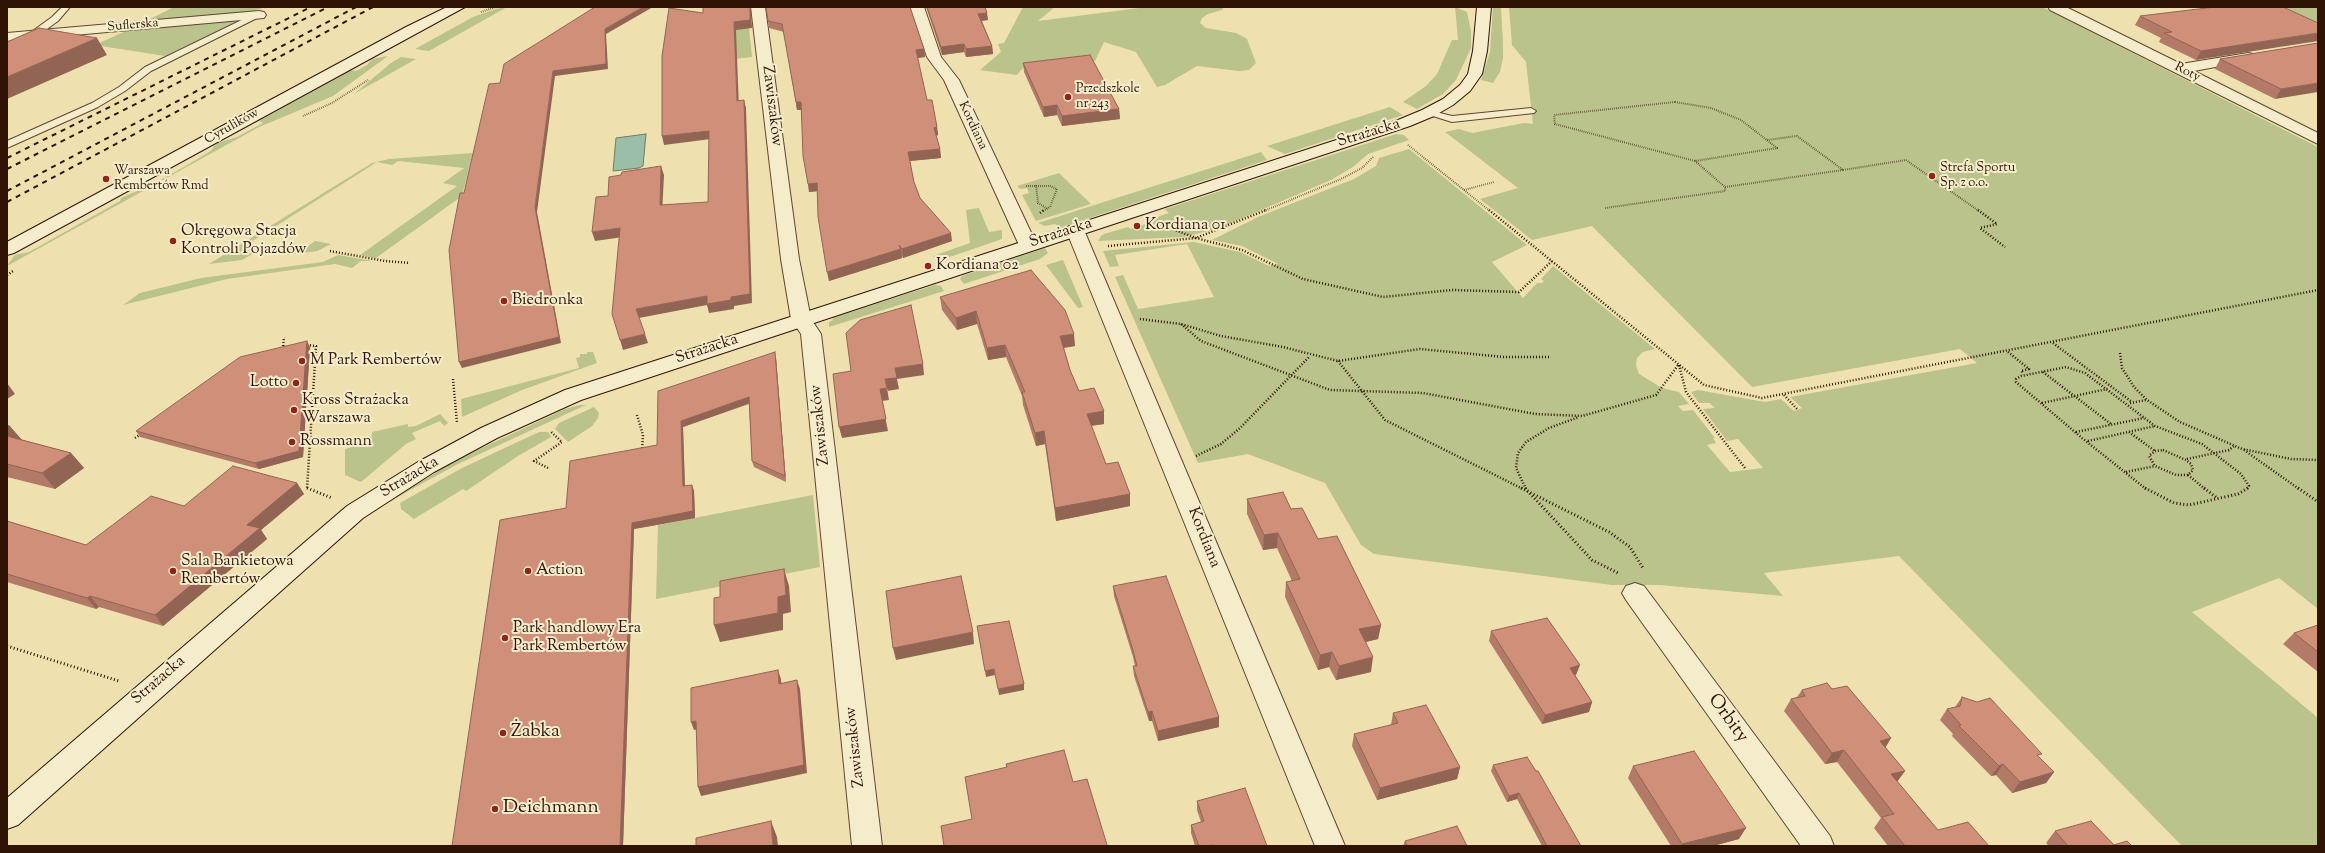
<!DOCTYPE html>
<meta charset="utf-8">
<style>
body{margin:0}
#map{position:relative;width:2325px;height:853px;overflow:hidden;background:#efe1af;font-family:"Sorts Mill Goudy",serif}
canvas{display:block}
.frame{position:absolute;inset:0;border:8px solid #2f1305;pointer-events:none}
</style>
<div id="map">
<canvas width="2325" height="853"></canvas>
<div class="frame"></div>
</div>
<script>
const context = document.querySelector('canvas').getContext('2d');
context.lineJoin = 'round';
function fill(path, color) {
  context.fillStyle = color;
  context.fill(path, 'evenodd');
}
function toPath(rows) {
  const path = new Path2D();
  for (const r of rows) {
    path.moveTo(r[0], r[1]);
    for (let i = 2; i < r.length; i += 2) path.lineTo(r[i], r[i + 1]);
  }
  return path;
}
function stroke(path, color, width, dash) {
  context.strokeStyle = color;
  context.lineWidth = width;
  context.lineCap = dash ? 'butt' : 'round';
  context.setLineDash(dash || []);
  context.stroke(path);
}
function drawText(font, color, halo, rows, align = 'center') {
  context.font = font + ' "Sorts Mill Goudy",serif';
  context.lineWidth = 4;
  context.setLineDash([]);
  context.textBaseline = 'middle';
  context.strokeStyle = halo;
  context.fillStyle = color;
  for (const [text, x, y, turn = 0] of rows) {
    context.save();
    context.translate(x, y);
    context.rotate((+turn || 0) * Math.PI / 180);
    context.textAlign = isNaN(turn) ? turn : align;
    if (halo) context.strokeText(text, 0, 0);
    context.fillText(text, 0, 0);
    context.restore();
  }
}
fill(toPath([
 [174,7,266,7,247,13,144,22],
 [507,7,429,51,415,49,473,17,496,9],
 [1023,7,1055,7,1038,21,1147,7,1224,7,1222,10,1208,14,1202,18,1200,23,1206,28,1236,33,1247,39,1256,63,1249,70,1239,71,1197,66,1165,85,1157,87,1136,52,1104,42,1095,61,1053,66,1027,63,1017,75,980,70,1001,52,998,44,1004,43],
 [1455,7,1467,12,1471,31,1471,48,1456,80,1443,94,1417,109,1403,102,1426,86,1437,74,1452,40,1458,40],
 [1493,7,1501,7,1503,43,1503,58,1500,72,1493,83,1481,80,1490,52],
 [1509,7,2042,7,2318,147,2318,609,2279,578,2192,612,2318,718,2318,846,2182,846,1899,556,1764,573,1783,596,1659,585,1612,585,1374,554,1361,545,1325,483,1248,454,1198,463,1115,277,1123,275,1138,309,1214,297,1187,244,1115,255,1119,266,1110,267,1103,251,1194,242,1240,252,1269,266,1278,264,1242,246,1212,240,1258,217,1354,179,1376,166,1379,158,1409,149,1527,245,1492,262,1523,298,1537,283,1542,283,1544,281,1541,279,1553,266,1655,349,1643,352,1637,358,1636,365,1639,374,1662,388,1679,392,1689,404,1678,406,1683,411,1693,410,1715,438,1713,438,1716,443,1707,445,1730,472,1763,468,1738,439,1727,441,1703,409,1715,408,1710,403,1699,403,1691,392,1698,390,1765,402,1781,399,1794,411,1802,408,1790,397,1977,363,1960,349,1752,387,1592,226,1532,240,1480,199,1518,188,1445,132,1459,129,1472,133,1524,123,1533,124,1526,62,1512,45],
 [2270,7,2318,7,2318,28],
 [241,19,165,56,95,45,128,30],
 [749,28,752,57,664,67,664,38],
 [388,56,333,96,259,127,7,266,15,255,29,252,120,201,121,198,153,184,184,167,212,150,213,147,218,143,237,137,263,123,259,121,351,70,356,71,367,65,372,59],
 [401,57,416,59,354,94,391,63],
 [1390,107,1403,115,1285,154,1267,146],
 [1396,134,1404,135,1409,140,1368,154,1353,167,1331,180,1217,229,1183,237,1098,241,1101,236,1104,234,1128,227,1131,229,1154,221,1151,219,1169,213,1165,209],
 [1261,152,1267,160,1059,228,1055,224,1045,226,1038,223],
 [473,153,462,196,376,258,360,255,457,186,443,183,464,168,398,161,392,165,377,162,243,247,258,251,242,260,209,264,372,163,389,159],
 [1059,173,1091,204,1036,221,1022,195,1029,193,1027,188,1020,189,1017,186],
 [979,208,989,232,1002,230,1002,239,938,261,933,256,970,243,966,210],
 [315,241,331,244,317,251,286,255,281,253,292,243,308,246],
 [1045,248,1048,253,1040,259,964,284,960,279,962,276],
 [338,255,372,261,361,261,352,268,335,264,227,279,123,305,140,293,201,278,323,262],
 [1063,260,1083,307,1078,308,1046,265],
 [935,285,941,286,944,291,829,327,829,322,833,320,832,318],
 [587,352,593,352,597,363,522,390,462,417,461,399,579,368,576,358,580,357,580,354,587,354],
 [580,405,586,405,458,464,383,505,456,460,565,409],
 [594,407,599,413,598,418,592,426,568,442,555,429,559,423],
 [440,414,448,423,444,426,440,421,412,433,416,439,406,444,361,482,345,475,345,449,371,442,372,432,408,424,408,427,416,426],
 [539,432,548,432,551,437,518,456,466,491,463,489,414,519,401,509,400,503,462,468],
 [813,495,820,567,656,599,658,525]
]), '#b9c38b');
const water = toPath([
 [646,134,643,166,639,168,613,171,616,138,646,134]
]);
fill(water, '#9abea7');
stroke(water, '#6f7a66', 1);
const lane = toPath([
 [62,7,70,7,58,21,36,37,30,37,30,33,52,17,62,7],
 [256,13,263,15,151,71,125,91,98,107,7,148,7,141,92,103,119,87,145,67,256,13],
 [1531,108,1536,111,1534,113,1452,122,1423,113,1428,110,1452,116,1531,108]
]);
const street = toPath([
 [751,7,765,7,799,259,811,319,821,334,882,846,852,846,801,334,791,319,781,259,751,7],
 [910,7,924,7,941,57,959,80,1037,245,1034,249,1028,251,1022,249,1019,245,944,80,927,57,910,7],
 [2048,7,2066,7,2181,64,2248,53,2253,54,2255,57,2253,60,2194,71,2318,133,2318,144,2050,10,2048,7],
 [259,11,264,12,266,15,264,18,7,41,7,33,259,11],
 [1075,225,1081,226,1084,230,1345,846,1315,846,1066,230,1069,226,1075,225],
 [1635,583,1644,586,1830,836,1834,846,1801,846,1626,600,1622,593,1626,586,1635,583]
]);
const secondary = toPath([
 [447,7,465,7,14,253,7,255,7,242,406,27,447,7],
 [1477,7,1491,7,1487,51,1482,74,1470,91,1453,105,1434,116,1410,126,581,400,497,438,434,472,363,518,18,825,7,829,7,798,347,506,418,462,481,428,565,390,1398,120,1422,110,1443,99,1460,85,1468,74,1473,51,1477,7]
]);
stroke(lane, '#5f4630', 2);
stroke(street, '#5f4630', 2);
stroke(secondary, '#2f1305', 2);
stroke(toPath([
 [481,12,496,7],
 [1675,102,1711,108,1741,120,1777,148,1695,161,1555,124,1554,115,1675,102],
 [303,116,332,103,368,80],
 [1408,145,1490,211],
 [1695,161,1725,187,1843,170,1797,136,1767,140],
 [1843,170,1906,160,1979,211],
 [1036,185,1038,203,1048,209],
 [1026,186,1050,186,1057,189,1050,207,1043,211],
 [1464,190,1494,182],
 [1605,208,1725,191,1725,187],
 [1264,211,1341,179,1362,168,1374,156]
]), '#2f1305', 2, [0.5, 1.5]);
stroke(toPath([
 [1489,210,1704,385,1762,398,2318,290],
 [1978,210,1997,224,1980,228,2005,247],
 [1040,213,1044,210],
 [1162,225,1196,238,1242,250,1303,279,1383,297,1452,290,1519,292,1552,261],
 [1108,246,1196,238,1266,210],
 [330,251,385,261,410,263],
 [7,275,13,271],
 [1140,319,1181,324,1221,336,1283,347,1338,361,1420,349,1504,357,1549,357],
 [1181,324,1201,341,1330,390,1423,393,1535,414,1582,416,1656,395,1679,364],
 [2053,343,2132,402],
 [307,345,316,346,307,489],
 [283,349,284,337],
 [2008,352,2029,369,2021,371,2023,372],
 [2120,353,2122,368,2134,387,2147,400,2180,422,2242,449,2291,459,2318,460],
 [1338,361,1385,420,1523,489],
 [1679,365,1686,392,1745,468],
 [2043,372,2111,424],
 [453,379,457,423],
 [1784,395,1797,409],
 [2042,403,2107,389],
 [2130,403,2146,400],
 [637,415,643,435,642,451],
 [2076,432,2144,418],
 [2129,432,2155,451],
 [135,438,141,434],
 [2088,441,2155,426],
 [2163,450,2186,460,2191,464,2193,470,2188,475,2176,475,2155,466,2149,456,2155,451,2163,450],
 [2244,450,2299,489],
 [1196,456,1221,444,1240,428,1310,356],
 [2187,459,2229,450,2234,446],
 [548,468,534,461,562,442,550,431],
 [2126,472,2155,466],
 [2188,475,2205,489],
 [1526,489,1516,468,1518,453,1526,442,1549,428,1579,417],
 [2146,489,2082,438,2016,382,2016,379,2021,376,2066,367,2085,373,2155,426,2202,444,2241,474,2249,486,2247,489]
]), '#2f1305', 2.5, [1, 2]);
stroke(toPath([
 [307,488,332,498],
 [1521,488,1609,532,1630,547,1643,568],
 [1525,488,1592,560,1618,573],
 [2145,488,2174,503,2189,505,2238,494,2248,488],
 [2204,488,2217,498],
 [2298,488,2318,502],
 [7,646,119,681]
]), '#2f1305', 3, [1, 2.5]);
fill(lane, '#f5eccb');
fill(street, '#f5eccb');
fill(secondary, '#f5eccb');
stroke(toPath([
 [7,158,311,7],
 [7,169,328,7],
 [7,191,356,7],
 [7,202,373,7]
]), '#2f1305', 2, [5, 5]);
fill(toPath([
 [926,7,985,7,988,20,982,21,992,46,993,54,966,57,964,52,942,55],
 [2140,16,2318,23,2196,60,2159,42,2161,38,2135,25],
 [768,21,924,49,925,57,917,58,927,100,937,127,938,135,936,136,940,149,941,158,910,161,914,182,920,198,952,241,903,258,902,256,902,258,829,281,818,191,809,192,802,110,797,110,784,32,769,28],
 [2318,43,2275,99,2215,69,2220,59],
 [1023,63,1119,109,1120,119,1062,126,1057,115,1044,117,1024,72],
 [940,297,1075,346,1064,348,1070,370,1079,391,1104,424,1091,426,1106,464,1130,506,1056,521,1045,444,1036,446,1023,405,1022,396,1006,357,988,360,977,324,957,330,942,310],
 [310,347,303,457,259,469,140,437,136,431],
 [776,358,786,482,754,467,752,461,749,404,683,427,685,486,692,485,694,491,695,518,634,529,623,846,452,846,566,508,657,445],
 [7,424,22,440,71,453,84,468,55,489,7,477],
 [297,483,304,494,261,530,267,539,163,626,99,607,96,609,7,582,7,521,86,545,184,506],
 [1247,499,1291,509,1318,539,1381,625,1378,639,1366,642,1371,672,1336,680,1329,667,1318,670,1285,597,1286,582,1292,581,1277,548,1263,550,1247,514],
 [1113,586,1219,717,1219,727,1158,741,1152,721,1149,721,1134,676,1133,666,1135,666,1133,657,1114,596],
 [2318,625,2318,672,2283,644,2294,633],
 [1491,631,1576,675,1575,675,1592,702,1589,712,1542,724,1489,641],
 [1832,689,1891,738,1885,747,1905,771,1897,781,1938,830,1989,846,1888,846,1874,828,1881,818,1837,762,1825,764,1784,711,1791,699,1797,697,1802,690],
 [1962,697,2039,757,2054,772,2046,783,2012,793,1996,775,1991,776,1952,736,1953,734,1940,720,1947,709,1955,707],
 [1393,713,1460,767,1457,779,1377,800,1352,746,1354,734,1391,725],
 [1493,765,1581,846,1542,846,1517,799,1507,802,1491,771],
 [1633,766,1739,839,1713,846,1671,846,1628,778],
 [1197,801,1267,846,1195,846,1191,833,1191,825,1201,822,1197,810],
 [2055,831,2114,845,2132,846,2049,846,2046,843],
 [1405,841,1467,846,1403,846]
]), '#b37b67');
fill(toPath([
 [643,7,653,7,606,34,608,69,555,76,537,212,561,343,462,368,459,362,535,207,553,71,605,29],
 [750,7,751,7,752,28,736,30,739,109,737,101,734,22],
 [987,13,988,20,979,21,978,14],
 [2318,33,2318,41,2196,60,2201,51],
 [97,38,107,55,7,99,7,77],
 [964,44,964,52,942,55,941,47],
 [992,46,993,54,966,57,966,49],
 [924,49,925,57,917,58,916,50],
 [2318,83,2318,92,2275,99,2281,89],
 [744,100,746,108,752,303,734,306,734,309,709,313,707,305,639,318,636,309,707,296],
 [796,102,801,102,803,110,797,110],
 [1057,105,1057,115,1044,117,1043,107],
 [1119,109,1120,119,1062,126,1062,116],
 [937,127,938,135,935,136,934,128],
 [709,131,711,139,664,145,662,136],
 [940,149,941,158,909,161,908,152],
 [661,166,664,175,662,214,660,205],
 [817,183,819,191,809,192,808,184],
 [620,228,623,237,595,241,592,232],
 [951,233,952,241,903,258,902,249],
 [901,249,902,258,829,281,827,272],
 [976,311,977,324,957,330,956,318],
 [645,334,648,343,623,350,620,340],
 [1074,334,1075,346,1061,348,1060,336],
 [307,341,310,347,303,457,259,469,255,463],
 [1005,345,1006,357,988,360,987,348],
 [775,352,776,358,786,482,785,476],
 [923,364,924,375,897,379,899,389,887,391,885,379,895,368],
 [7,383,15,394,7,399],
 [887,388,889,400,882,401,888,431,842,438,839,427,880,389],
 [749,397,750,403,683,427,685,493,683,486,681,421],
 [1104,411,1104,424,1088,426,1087,414],
 [9,425,22,440,7,446,7,426],
 [1044,431,1045,444,1036,446,1035,433],
 [71,453,84,468,55,489,42,473],
 [297,483,304,494,261,530,267,539,163,626,155,615,247,525],
 [692,485,694,491,695,518,634,529,623,846,620,846,632,523],
 [1130,494,1130,506,1056,521,1055,508],
 [1278,533,1277,548,1263,550,1264,535],
 [784,569,789,586,791,612,783,614,783,630,720,642,714,625,778,597],
 [90,596,99,607,96,609,87,598],
 [1381,625,1378,639,1357,644,1359,629],
 [973,632,974,644,896,660,893,648],
 [1332,652,1329,667,1318,670,1320,655],
 [1373,657,1371,672,1336,680,1339,666],
 [1580,665,1576,675,1567,677,1570,668],
 [994,669,995,675,986,677,985,671],
 [778,670,781,679,782,693,779,684],
 [797,680,800,689,807,773,701,796,698,787],
 [1024,684,1024,690,999,695,998,689],
 [1592,702,1589,712,1542,724,1545,715],
 [1152,711,1152,721,1149,721,1148,712],
 [1219,717,1219,727,1158,741,1158,731],
 [696,721,699,729,694,730,691,722],
 [1891,738,1884,750,1880,741],
 [1844,750,1837,762,1825,764,1832,753],
 [2003,764,1996,775,1991,776,1999,766],
 [1460,767,1457,779,1377,800,1380,788],
 [1905,771,1897,782,1891,774],
 [2054,772,2046,783,2012,793,2020,782],
 [1519,793,1517,799,1507,802,1509,796],
 [771,821,777,837,778,846,773,846],
 [1746,828,1739,839,1713,846,1681,846,1682,844]
]), '#926454');
const building = toPath([
 [595,7,643,7,605,29,606,64,553,71,535,207,559,337,459,362,449,250,460,193,464,193,489,84,500,83,504,64,595,7],
 [703,7,750,7,750,20,734,22,737,101,744,100,750,294,731,297,731,300,707,304,707,296,636,309,645,334,620,340,612,314,620,228,592,232,596,197,608,196,609,177,621,175,622,172,661,166,660,205,708,202,709,131,662,136,662,56,669,8,703,13,703,7],
 [766,7,910,7,924,49,916,50,927,100,932,100,937,127,934,128,940,149,908,152,914,182,920,198,951,233,902,249,899,245,901,249,827,272,818,217,817,183,808,184,803,156,801,102,796,102,782,24,768,21,766,7],
 [927,7,985,7,987,13,978,14,992,46,966,49,964,44,941,47,927,7],
 [2215,7,2283,7,2318,23,2318,33,2201,51,2164,33,2172,32,2140,16,2215,7],
 [39,28,97,38,7,77,7,42,39,28],
 [2318,43,2318,83,2281,89,2220,59,2318,43],
 [1090,55,1119,109,1062,116,1057,105,1043,107,1023,63,1090,55],
 [1031,270,1065,310,1074,334,1060,336,1070,370,1079,391,1094,388,1104,411,1087,414,1106,464,1118,462,1130,494,1055,508,1044,431,1035,433,1022,392,1025,392,1005,345,987,348,976,311,956,318,940,297,1031,270],
 [911,305,923,364,895,368,897,378,885,379,887,388,880,389,886,419,839,427,833,374,851,371,846,333,860,320,911,305],
 [307,341,299,451,255,463,136,431,240,357,307,341],
 [775,352,785,476,752,461,749,397,681,421,683,486,692,485,693,511,632,523,620,846,452,846,500,520,566,508,570,461,657,445,658,391,775,352],
 [7,436,71,453,42,473,7,464,7,436],
 [233,466,297,483,247,525,260,528,155,615,90,596,87,598,7,574,7,521,86,545,151,496,184,506,233,466],
 [1283,492,1291,509,1302,508,1318,539,1337,536,1381,625,1359,629,1373,657,1339,666,1332,652,1320,655,1286,582,1300,579,1278,533,1264,535,1247,499,1283,492],
 [784,569,786,595,778,597,778,613,714,625,714,598,720,597,720,581,784,569],
 [961,576,973,632,893,648,886,591,961,576],
 [1166,576,1219,717,1158,731,1152,711,1148,712,1133,666,1137,666,1132,647,1113,586,1166,576],
 [1547,618,1580,665,1570,668,1592,702,1545,715,1491,631,1547,618],
 [1009,621,1024,684,998,689,994,669,985,671,977,626,1009,621],
 [2318,625,2318,652,2294,633,2318,625],
 [778,670,779,684,797,680,804,765,698,787,696,721,691,722,691,688,778,670],
 [1827,683,1832,689,1847,686,1891,738,1880,741,1905,771,1891,774,1938,830,1968,822,1989,846,1905,846,1882,817,1894,814,1844,750,1832,753,1791,699,1805,696,1802,690,1827,683],
 [1962,697,1977,702,1990,698,2042,754,2037,755,2054,772,2020,782,2003,764,1999,766,1959,726,1961,725,1947,709,1960,706,1962,697],
 [1426,705,1460,767,1380,788,1354,734,1398,723,1393,713,1426,705],
 [1064,750,1073,782,1087,779,1107,845,1104,846,944,846,941,826,972,819,965,777,1007,767,1006,764,1064,750],
 [1694,751,1746,828,1682,844,1633,766,1694,751],
 [1527,757,1536,771,1538,771,1581,846,1547,846,1519,793,1509,796,1493,765,1527,757],
 [1245,788,1267,846,1212,846,1212,845,1207,846,1199,846,1191,825,1204,821,1197,801,1245,788],
 [771,821,773,846,696,846,696,838,771,821],
 [2091,821,2114,845,2127,841,2132,846,2068,846,2055,831,2091,821],
 [1457,826,1467,846,1407,846,1405,841,1457,826]
]);
fill(building, '#d08f78');
stroke(building, '#926454', 1);
for (const [x, y, r, color] of [
 [1068,97,4,"#8f2418"],
 [1932,176,4,"#8f2418"],
 [106,179,4,"#8f2418"],
 [1137,226,4,"#8f2418"],
 [173,241,4,"#8f2418"],
 [928,266,4,"#8f2418"],
 [504,301,4,"#8f2418"],
 [302,361,4,"#8f2418"],
 [296,383,4,"#8f2418"],
 [294,410,4,"#8f2418"],
 [292,442,4,"#8f2418"],
 [173,571,4,"#8f2418"],
 [528,571,4,"#8f2418"],
 [505,638,4,"#8f2418"],
 [503,733,4,"#8f2418"],
 [495,809,4,"#8f2418"]
]) {
  const dot = new Path2D();
  dot.arc(x, y, r, 0, 2 * Math.PI);
  context.fillStyle = color;
  context.fill(dot);
  stroke(dot, '#f5eccb', 1.5);
}
drawText('13px', '#2f1305', '#f5eccb', [
 ["Suflerska",133,26,-5],
 ["Roty",2187,73,27],
 ["Kordiana",972,126,65],
 ["Cyrulików",232,127,-29]
]);
drawText('13px', '#2f1305', '#f5eccb', [
 ["Przedszkole",1076,90],
 ["nr 243",1076,105],
 ["Strefa Sportu",1940,169],
 ["Sp. z o.o.",1940,184],
 ["Warszawa",114,172],
 ["Rembertów Rmd",114,187]
], 'left');
drawText('16px', '#2f1305', '#f5eccb', [
 ["Zawiszaków",771,106,83],
 ["Strażacka",1369,134,-17],
 ["Strażacka",1061,234,-18],
 ["Strażacka",707,350,-18],
 ["Zawiszaków",821,425,-96],
 ["Strażacka",410,478,-31],
 ["Kordiana",1203,538,68],
 ["Strażacka",159,681,-41],
 ["Zawiszaków",856,747,-96]
]);
drawText('16px', '#2f1305', '#f5eccb', [
 ["Kordiana 01",1145,226],
 ["Okręgowa Stacja",181,232],
 ["Kontroli Pojazdów",181,250],
 ["Kordiana 02",936,266],
 ["Biedronka",512,301],
 ["M Park Rembertów",310,361],
 ["Lotto",288,383,"right"],
 ["Kross Strażacka",302,401],
 ["Warszawa",302,419],
 ["Rossmann",300,442],
 ["Sala Bankietowa",181,562],
 ["Rembertów",181,580],
 ["Action",536,571],
 ["Park handlowy Era",513,629],
 ["Park Rembertów",513,647]
], 'left');
drawText('19px', '#2f1305', '#f5eccb', [
 ["Orbity",1727,719,54]
]);
drawText('19px', '#2f1305', '#f5eccb', [
 ["Żabka",511,733],
 ["Deichmann",503,809]
], 'left');
</script>
